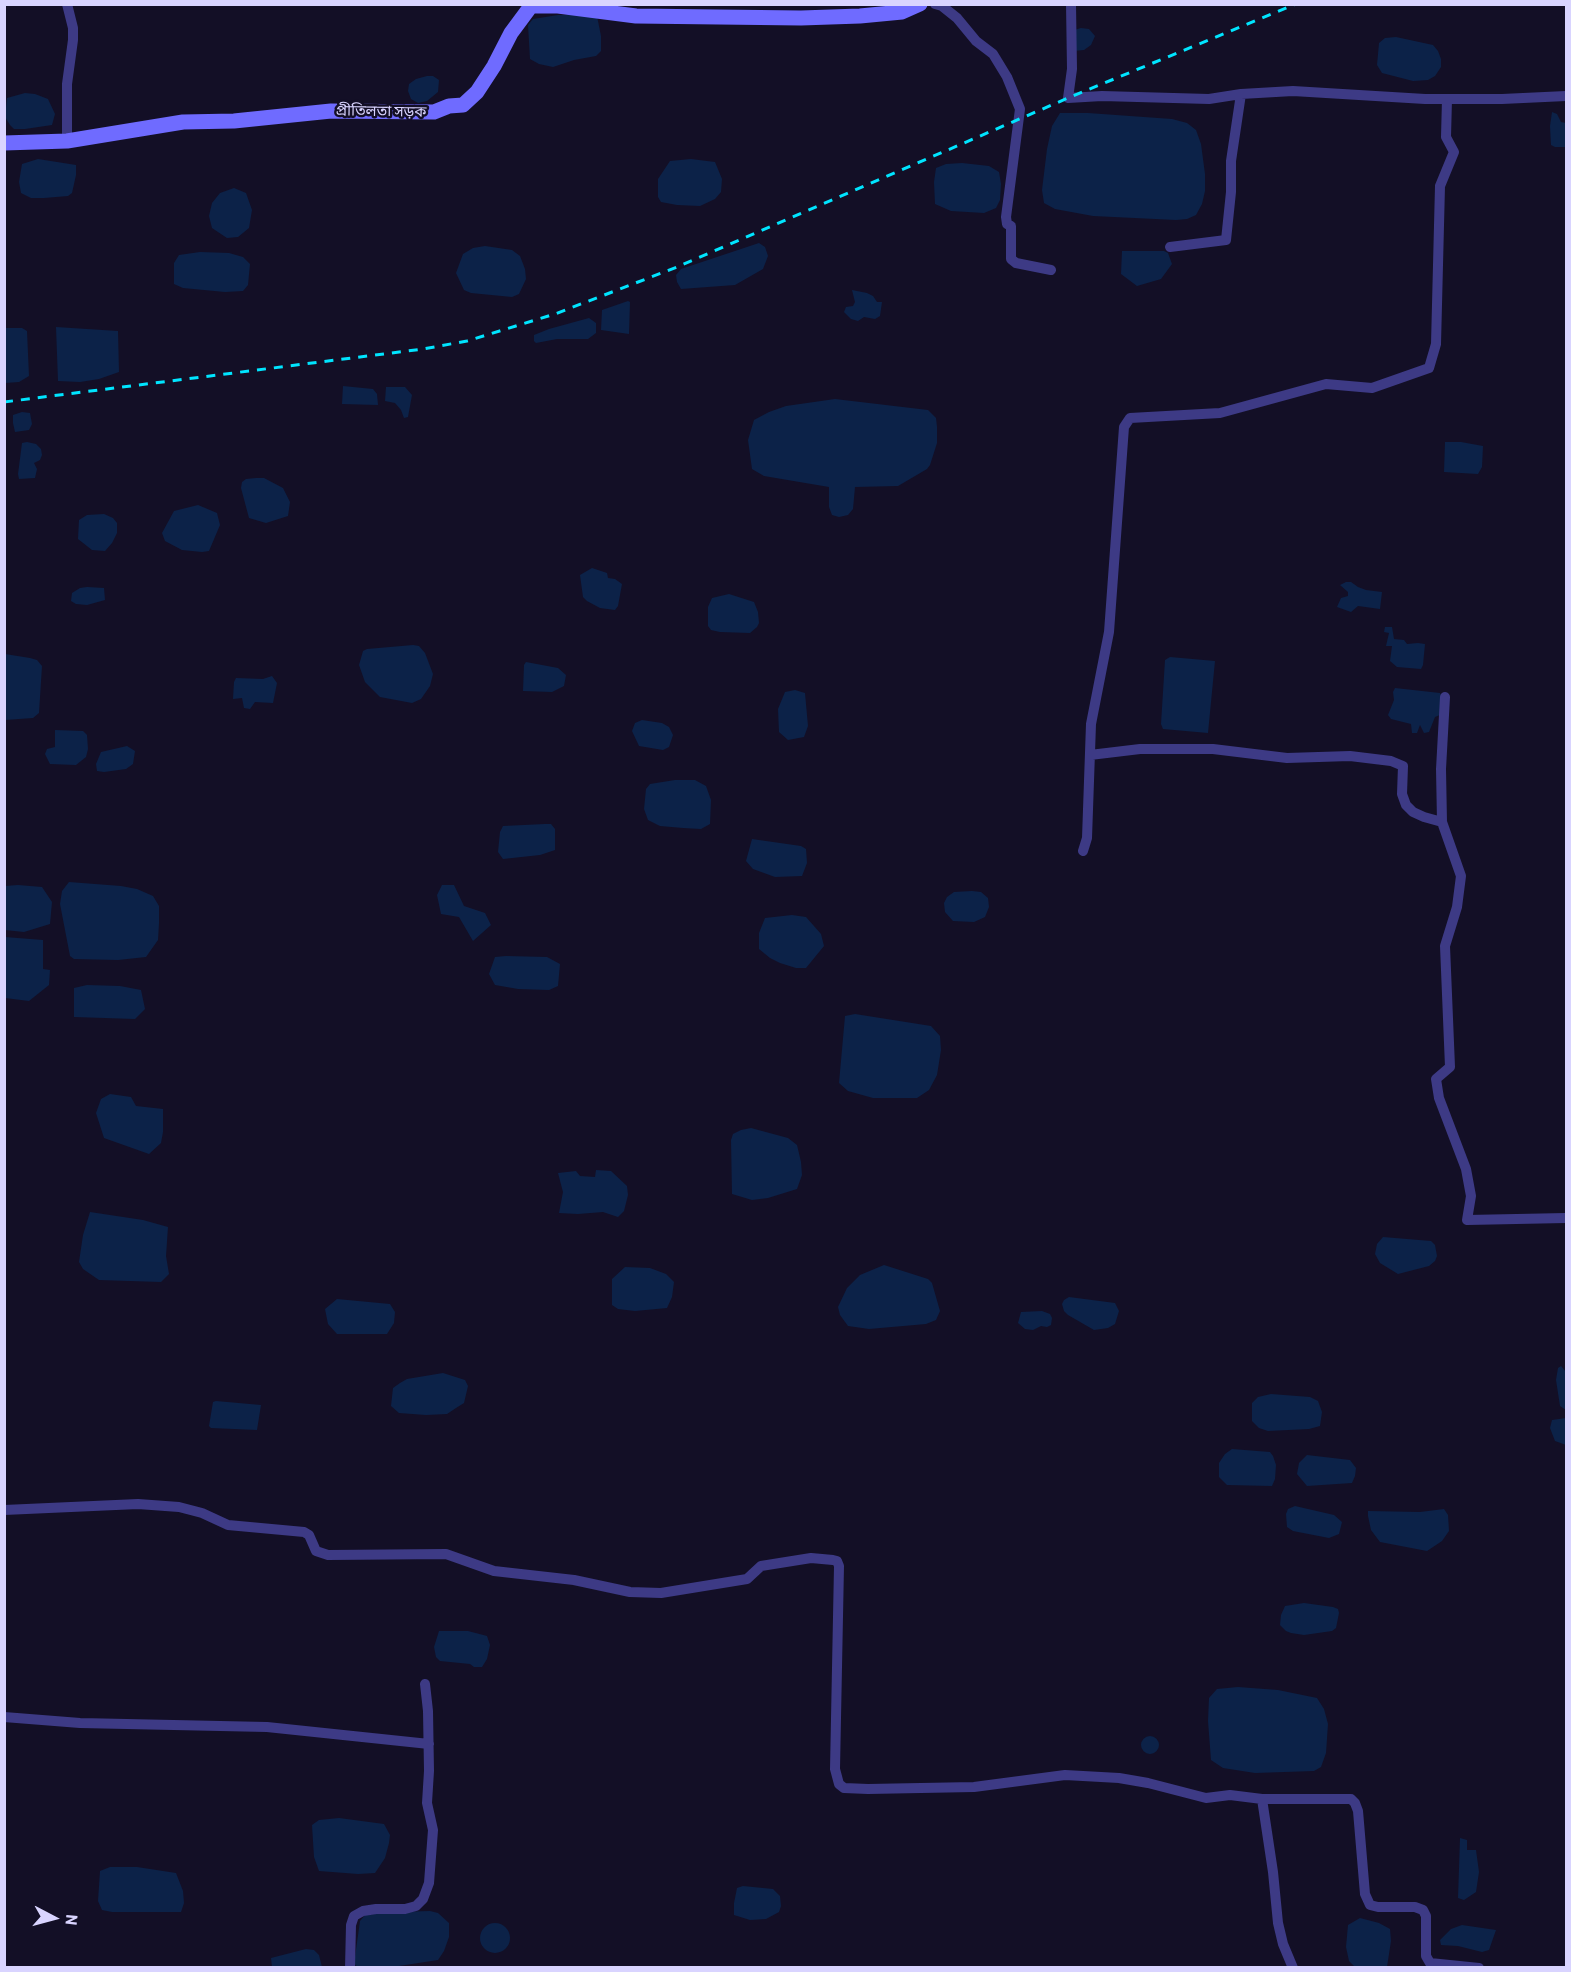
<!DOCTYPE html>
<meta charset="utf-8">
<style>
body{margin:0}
#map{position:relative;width:1571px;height:1972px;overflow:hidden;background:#130f26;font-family:Barlow,sans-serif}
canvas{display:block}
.frame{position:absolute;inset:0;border:6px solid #d9d4ff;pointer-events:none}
.north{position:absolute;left:24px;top:1888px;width:60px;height:60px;-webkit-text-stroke:4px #130f26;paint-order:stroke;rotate:96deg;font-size:16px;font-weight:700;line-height:24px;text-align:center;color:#d9d4ff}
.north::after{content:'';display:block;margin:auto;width:21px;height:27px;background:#d9d4ff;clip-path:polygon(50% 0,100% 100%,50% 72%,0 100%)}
</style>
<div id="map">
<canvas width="1571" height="1972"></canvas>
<div class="frame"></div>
<div class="north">N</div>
</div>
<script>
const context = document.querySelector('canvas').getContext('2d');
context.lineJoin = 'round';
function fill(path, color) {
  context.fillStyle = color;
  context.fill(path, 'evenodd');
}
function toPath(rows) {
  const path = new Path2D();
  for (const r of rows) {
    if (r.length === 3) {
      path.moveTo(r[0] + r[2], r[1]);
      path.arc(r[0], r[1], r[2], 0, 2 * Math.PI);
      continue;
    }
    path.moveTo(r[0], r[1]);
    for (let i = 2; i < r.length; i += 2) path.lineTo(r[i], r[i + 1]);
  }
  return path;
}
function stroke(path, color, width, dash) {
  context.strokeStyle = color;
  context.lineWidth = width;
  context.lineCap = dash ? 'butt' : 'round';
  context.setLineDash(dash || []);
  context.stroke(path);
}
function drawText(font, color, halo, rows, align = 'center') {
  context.font = font + ' Barlow,"Noto Sans Bengali",sans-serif';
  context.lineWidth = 5;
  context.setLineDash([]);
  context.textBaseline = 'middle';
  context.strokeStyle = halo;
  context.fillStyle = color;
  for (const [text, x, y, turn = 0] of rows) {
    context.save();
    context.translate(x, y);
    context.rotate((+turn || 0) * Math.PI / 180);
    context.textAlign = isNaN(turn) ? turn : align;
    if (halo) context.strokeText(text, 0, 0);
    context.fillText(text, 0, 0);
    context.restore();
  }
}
fill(toPath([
 [592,15,597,16,601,36,601,51,596,56,574,60,553,67,539,64,530,59,528,25,533,19,558,15],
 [1081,28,1089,29,1095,36,1091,45,1084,50,1073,51,1074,30],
 [1396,37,1433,45,1438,51,1441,59,1441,67,1435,76,1428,80,1413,81,1382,73,1377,65,1379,43,1385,38],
 [427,76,433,76,439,80,438,92,427,101,418,103,411,99,408,91,409,84,416,79],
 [25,93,35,94,48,99,55,114,52,125,25,129,14,129,10,125,5,117,7,98],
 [1552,112,1557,114,1561,122,1566,123,1566,147,1555,147,1551,145,1550,126],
 [1060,113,1088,113,1172,119,1187,123,1196,130,1201,144,1205,174,1205,191,1202,204,1196,215,1187,219,1176,220,1093,216,1055,209,1044,203,1042,190,1047,149,1052,126],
 [38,159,76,165,76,175,72,193,68,196,44,198,31,198,21,193,19,182,22,164],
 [691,159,715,162,722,179,721,192,715,199,700,206,677,205,661,202,658,197,658,179,670,161],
 [962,163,989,166,999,172,1001,184,1000,200,996,208,984,213,951,211,935,204,934,182,936,168,946,164],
 [234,188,246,193,252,210,249,228,238,237,227,238,212,228,209,216,212,203,220,193],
 [759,243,765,247,768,256,763,269,735,285,681,289,677,282,676,275,681,269],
 [485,246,512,250,520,256,525,269,526,279,519,294,512,297,471,293,464,290,456,273,463,254,473,248],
 [1122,251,1164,251,1168,253,1172,264,1161,279,1137,286,1121,274],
 [200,252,229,253,243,257,250,264,248,285,243,291,225,292,183,288,174,284,174,263,179,255],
 [852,290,867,293,873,296,877,302,882,302,880,316,875,319,864,317,858,321,851,319,844,312,846,307,853,306,855,302],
 [628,301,630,302,629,334,601,330,602,310],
 [589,318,596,323,596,333,588,339,557,339,536,343,534,341,534,335,549,329],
 [56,327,118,331,119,372,99,379,80,382,58,381],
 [5,328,22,328,27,331,29,376,19,382,5,383],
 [343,386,373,389,377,394,378,405,342,404],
 [386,387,405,387,412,395,408,417,404,418,401,410,395,403,385,401],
 [835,399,928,410,936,418,937,427,937,443,930,465,927,469,898,486,855,487,853,509,848,515,839,517,832,515,829,507,829,487,764,476,752,469,748,440,754,420,769,412,786,406],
 [22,412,30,413,32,424,29,430,15,432,13,423,13,415],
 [27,442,36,444,41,449,42,455,40,460,34,463,37,469,35,478,19,479,18,474,22,443],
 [1445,442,1461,442,1483,446,1482,467,1478,474,1444,472],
 [256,478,264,478,283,488,290,502,288,516,266,523,249,518,241,488,242,482,246,479],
 [198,505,217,513,220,525,209,551,202,552,182,550,165,541,162,533,174,511],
 [104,514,113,518,117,523,117,533,112,543,105,551,92,550,78,539,79,520,87,515],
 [592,568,607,573,608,578,615,579,622,584,618,606,615,610,600,608,587,601,583,597,580,575],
 [1346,582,1351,582,1358,587,1366,590,1382,592,1380,609,1358,606,1351,612,1337,607,1341,598,1348,596,1348,592,1340,585],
 [87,587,104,588,105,600,87,605,76,604,71,601,72,593,80,588],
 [729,594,754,602,758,612,759,623,757,627,750,633,720,632,711,630,708,626,708,607,712,598],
 [1385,627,1392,627,1394,639,1404,640,1407,644,1418,643,1425,644,1423,665,1421,669,1397,667,1390,661,1392,646,1386,646,1389,633,1384,632],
 [413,645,419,646,425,653,433,674,430,686,421,699,412,703,380,697,365,682,359,665,363,651,367,649],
 [5,654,30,658,37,660,42,666,39,713,33,718,5,720],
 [1170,657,1215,661,1208,733,1163,729,1161,724,1165,660],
 [526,662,558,668,566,675,564,686,552,692,523,691,524,665],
 [272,676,277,683,273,703,255,702,250,709,244,708,242,698,233,699,234,682,236,678,263,679],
 [1395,688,1440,693,1441,696,1440,715,1435,717,1429,732,1424,733,1420,725,1417,733,1412,733,1411,724,1391,719,1388,715,1394,700,1393,692],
 [795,690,805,693,808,726,804,737,788,740,779,732,778,709,785,692],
 [642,720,662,723,669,727,673,735,669,747,663,750,639,746,632,731,635,723],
 [55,730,83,731,87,735,88,749,86,757,76,765,50,764,45,754,47,749,55,747],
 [127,746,135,751,133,764,126,769,104,772,97,771,96,764,101,752],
 [675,780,695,780,706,786,711,800,710,824,701,829,683,828,660,826,648,820,644,809,646,789,650,784],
 [545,824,551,824,555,829,555,850,540,855,503,859,498,852,500,832,503,826],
 [752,839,801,846,806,849,807,863,802,876,775,877,753,869,746,861],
 [69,882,121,886,137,889,153,896,159,906,159,923,158,940,146,957,118,960,74,959,70,956,60,904,62,891],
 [18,885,42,887,52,902,50,924,24,932,5,930,5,886],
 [442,885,454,885,464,906,485,913,491,925,473,941,459,917,441,914,437,895],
 [972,891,981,892,988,898,989,907,985,917,974,922,953,921,945,912,944,903,947,897,954,892],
 [792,915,806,917,821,934,824,946,806,968,796,968,780,963,770,958,759,949,759,933,765,918],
 [5,937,43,940,43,969,50,970,49,985,29,1001,5,998],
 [506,956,547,957,560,964,558,986,549,990,518,989,495,985,489,974,495,957],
 [87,985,120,986,141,990,145,1009,135,1019,74,1017,74,988],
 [855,1014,931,1026,940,1036,941,1050,937,1075,929,1090,917,1098,873,1098,848,1091,839,1083,845,1016],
 [110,1094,131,1097,136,1106,163,1109,163,1132,161,1143,149,1154,104,1138,96,1113,101,1099],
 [751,1128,788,1138,797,1145,801,1162,802,1175,797,1189,768,1198,752,1200,732,1194,731,1140,733,1134,741,1130],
 [596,1170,611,1171,627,1186,628,1195,624,1211,618,1217,603,1212,578,1214,559,1213,563,1192,558,1173,576,1171,580,1176,595,1177],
 [90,1212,143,1220,168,1227,166,1256,169,1274,161,1282,99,1280,83,1269,79,1262,83,1235],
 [1383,1237,1431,1241,1435,1245,1437,1256,1435,1261,1429,1266,1398,1274,1380,1263,1375,1254,1377,1244],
 [884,1265,928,1279,932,1283,940,1311,936,1320,926,1324,869,1329,848,1326,840,1315,838,1307,847,1288,860,1275],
 [625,1267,650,1268,666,1274,674,1282,672,1297,667,1308,635,1311,618,1309,612,1305,612,1279],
 [1069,1297,1115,1303,1119,1311,1115,1324,1108,1328,1094,1330,1068,1315,1064,1311,1062,1304,1064,1300],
 [337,1299,390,1304,395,1312,394,1323,387,1334,337,1334,328,1324,325,1309],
 [1042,1311,1050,1314,1052,1318,1051,1325,1047,1327,1041,1326,1033,1330,1025,1329,1018,1323,1021,1312],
 [1561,1366,1566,1372,1566,1410,1560,1406,1556,1380,1558,1368],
 [443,1373,465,1380,468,1386,464,1403,456,1408,447,1414,426,1415,399,1413,391,1406,393,1388,400,1383,407,1379],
 [1271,1394,1310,1397,1318,1401,1322,1412,1320,1426,1309,1429,1268,1431,1259,1428,1252,1421,1252,1403,1258,1397],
 [216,1401,261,1405,257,1430,211,1428,209,1426,213,1402],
 [1566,1418,1566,1445,1555,1441,1550,1428,1552,1420],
 [1232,1449,1270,1452,1273,1456,1276,1465,1275,1479,1272,1486,1227,1485,1219,1477,1219,1463,1225,1454],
 [1307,1455,1350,1460,1356,1468,1355,1476,1352,1483,1307,1486,1297,1474,1299,1463],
 [1295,1506,1334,1515,1342,1522,1339,1534,1329,1538,1293,1531,1287,1527,1286,1514,1288,1509],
 [1444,1509,1448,1515,1449,1531,1442,1541,1427,1551,1380,1542,1371,1530,1368,1516,1368,1511,1420,1512],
 [1304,1603,1333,1607,1338,1609,1339,1613,1336,1628,1332,1631,1304,1635,1291,1633,1286,1631,1280,1625,1281,1615,1285,1606],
 [439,1631,468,1631,487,1636,490,1645,487,1659,482,1667,474,1667,470,1664,440,1661,436,1657,434,1647],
 [1238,1687,1278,1690,1317,1698,1324,1709,1328,1724,1326,1753,1321,1767,1314,1771,1255,1773,1223,1768,1211,1760,1208,1721,1209,1698,1217,1689],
 [1150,1745,9],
 [339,1818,384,1824,390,1835,389,1843,385,1858,375,1873,358,1874,319,1871,314,1857,312,1825,319,1820],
 [1460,1838,1467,1840,1467,1850,1476,1850,1479,1872,1476,1892,1464,1900,1458,1898],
 [110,1867,137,1867,176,1873,183,1891,184,1903,181,1912,112,1912,102,1910,98,1901,100,1871],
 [743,1886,773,1889,780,1896,781,1906,779,1912,766,1919,750,1920,734,1915,734,1903,737,1888],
 [430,1911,438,1913,449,1923,449,1937,444,1951,438,1960,386,1968,358,1967,354,1964,360,1921,365,1915,395,1912],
 [1360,1918,1379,1923,1390,1929,1391,1941,1387,1967,1355,1967,1349,1961,1346,1947,1348,1925],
 [495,1938,15],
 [1462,1925,1496,1930,1489,1950,1482,1952,1458,1946,1441,1945,1440,1940,1451,1929],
 [306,1949,314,1950,319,1955,322,1967,272,1967,271,1958]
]), '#0c2248');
stroke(toPath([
 [935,4,942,6,957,18,976,41,993,54,1007,77,1020,109,1006,217,1007,224,1011,226,1011,259,1016,263,1051,270],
 [1071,4,1072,69,1068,98,1102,96,1209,99,1241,94,1293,91,1425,99,1502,99,1566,96],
 [67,141,67,84,73,40,73,28,67,4],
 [1170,247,1226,240,1231,192,1231,161,1241,94],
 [1445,697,1441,769,1442,822,1461,876,1457,907,1445,946,1450,1067,1436,1079,1439,1098,1466,1169,1471,1196,1467,1220,1566,1218],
 [1090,755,1140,749,1213,749,1287,758,1350,756,1391,761,1403,766,1402,794,1406,805,1413,812,1424,817,1442,822],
 [1083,851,1087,838,1091,724,1109,632,1124,427,1130,418,1220,413,1326,384,1372,388,1429,368,1436,344,1440,186,1454,152,1446,137,1447,99],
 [4,1510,138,1504,179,1507,202,1513,228,1525,304,1532,309,1535,316,1551,328,1555,446,1554,494,1571,574,1580,630,1592,661,1593,747,1579,761,1566,811,1558,833,1560,837,1561,839,1566,835,1769,839,1784,844,1788,868,1789,974,1787,1065,1775,1119,1778,1148,1783,1206,1798,1230,1795,1262,1799,1351,1799,1355,1803,1358,1811,1365,1894,1370,1905,1378,1907,1415,1907,1423,1910,1426,1916,1426,1956,1430,1963,1479,1968],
 [4,1717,80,1723,267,1727,429,1744],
 [1262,1799,1273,1872,1278,1923,1283,1944,1293,1968],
 [350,1968,351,1925,354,1916,363,1911,376,1909,405,1909,416,1906,423,1899,429,1883,433,1830,427,1803,429,1771,428,1711,425,1684]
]), '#3d3a85', 10);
stroke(toPath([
 [4,143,67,141,183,122,234,121,331,111,434,112,449,106,463,105,477,92,494,66,511,33,531,6,558,6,636,16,801,18,860,16,902,12,920,4]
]), '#6f6bff', 15);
stroke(toPath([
 [4,402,423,349,467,341,555,314,677,267,1068,98,1296,4]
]), '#00e5ff', 3, [9, 8]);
drawText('15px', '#d9d4ff', '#130f26', [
 ["প্রীতিলতা সড়ক",381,111,1]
]);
</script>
